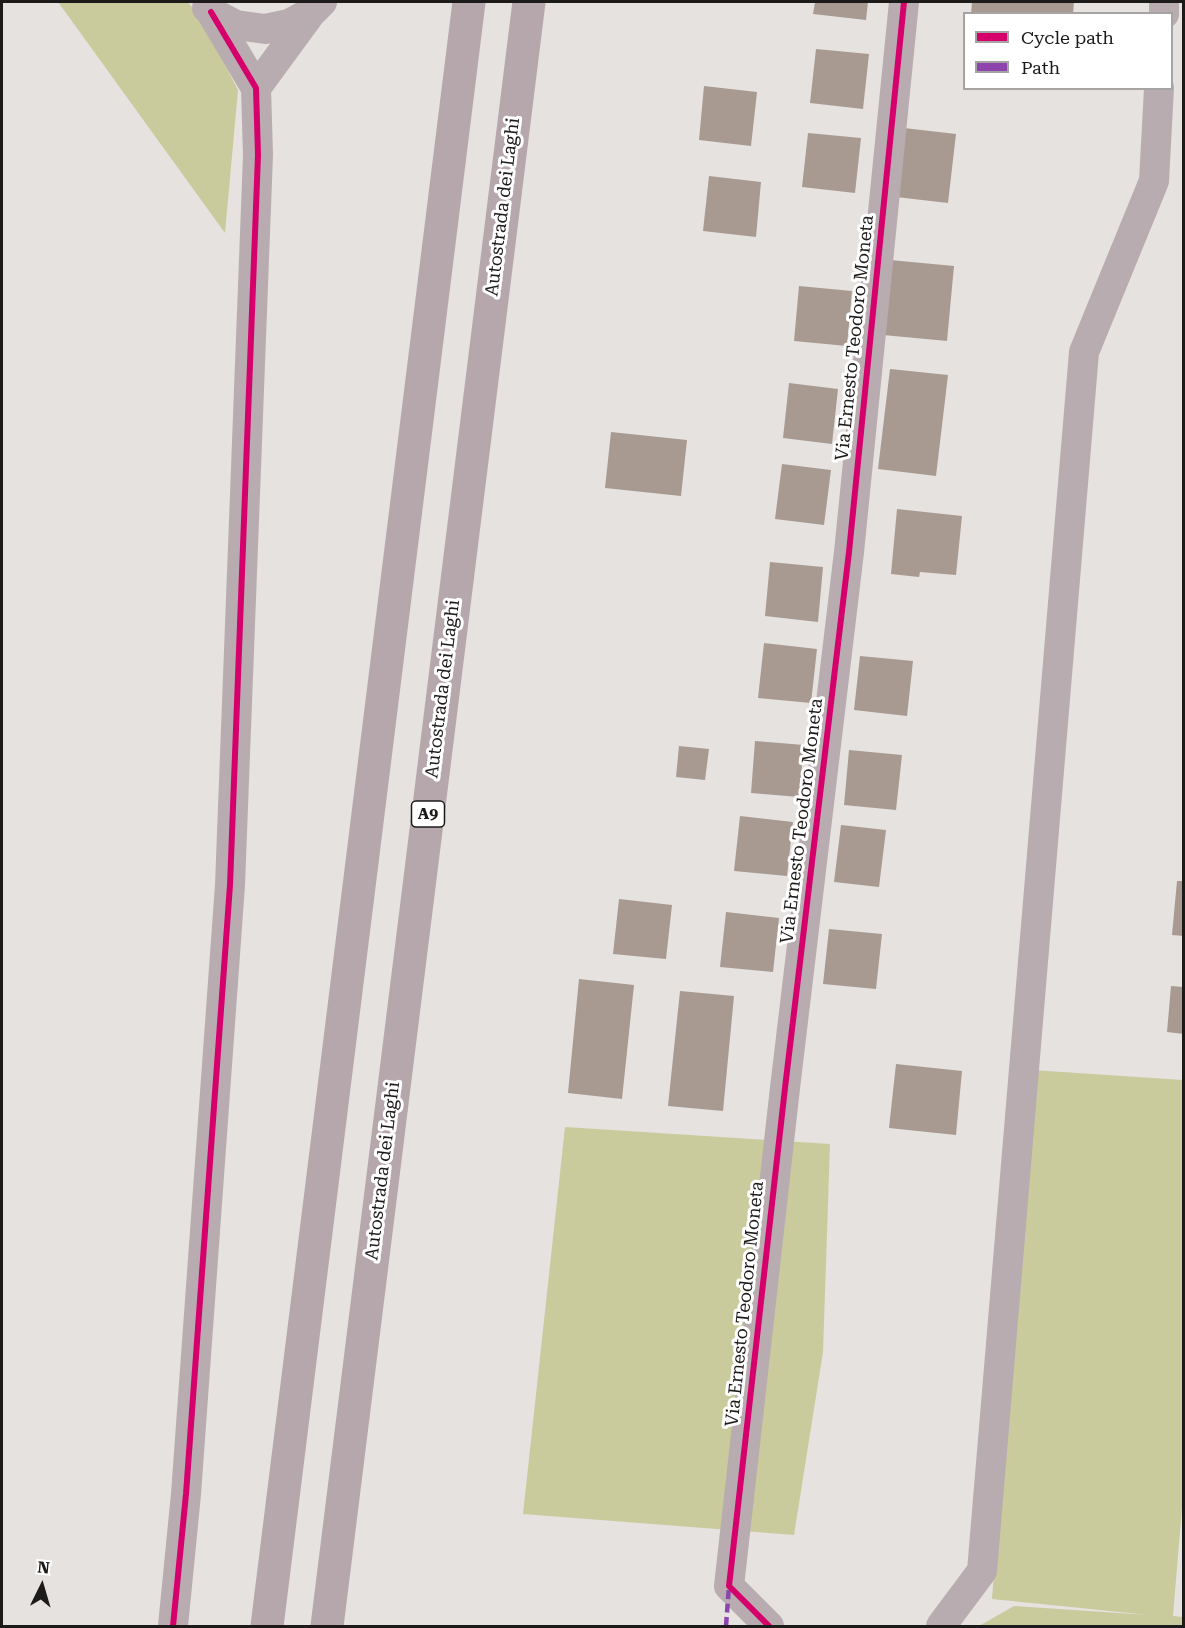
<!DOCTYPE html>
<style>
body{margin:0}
#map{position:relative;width:1185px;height:1628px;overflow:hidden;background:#e5e2e0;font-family:"Roboto Serif",serif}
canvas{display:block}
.frame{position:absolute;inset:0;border:3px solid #1d1b1a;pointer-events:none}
.legend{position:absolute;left:963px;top:12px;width:210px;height:78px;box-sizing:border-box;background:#fff;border:2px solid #a5a4a3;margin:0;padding:8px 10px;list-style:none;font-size:18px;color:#1d1b1a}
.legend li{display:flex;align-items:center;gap:12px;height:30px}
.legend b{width:30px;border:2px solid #a5a4a3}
.north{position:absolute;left:12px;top:1556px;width:60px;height:60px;-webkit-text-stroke:4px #fff;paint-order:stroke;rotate:5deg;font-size:16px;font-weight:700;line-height:24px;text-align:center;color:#1d1b1a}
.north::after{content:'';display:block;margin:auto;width:21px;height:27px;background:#1d1b1a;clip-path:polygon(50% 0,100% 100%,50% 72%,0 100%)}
</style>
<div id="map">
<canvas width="1185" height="1628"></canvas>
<div class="frame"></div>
<ul class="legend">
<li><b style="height:8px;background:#d6006c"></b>Cycle path</li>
<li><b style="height:8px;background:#8e44ad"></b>Path</li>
</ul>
<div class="north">N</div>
</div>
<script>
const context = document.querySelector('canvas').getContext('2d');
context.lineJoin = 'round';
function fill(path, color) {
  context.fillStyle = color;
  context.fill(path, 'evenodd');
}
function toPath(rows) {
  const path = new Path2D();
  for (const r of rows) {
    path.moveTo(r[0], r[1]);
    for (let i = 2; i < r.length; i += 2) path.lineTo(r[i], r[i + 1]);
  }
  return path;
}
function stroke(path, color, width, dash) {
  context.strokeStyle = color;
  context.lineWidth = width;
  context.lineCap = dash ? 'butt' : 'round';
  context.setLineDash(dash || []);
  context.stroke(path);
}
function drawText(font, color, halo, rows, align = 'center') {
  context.font = font + ' "Roboto Serif",serif';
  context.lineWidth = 6;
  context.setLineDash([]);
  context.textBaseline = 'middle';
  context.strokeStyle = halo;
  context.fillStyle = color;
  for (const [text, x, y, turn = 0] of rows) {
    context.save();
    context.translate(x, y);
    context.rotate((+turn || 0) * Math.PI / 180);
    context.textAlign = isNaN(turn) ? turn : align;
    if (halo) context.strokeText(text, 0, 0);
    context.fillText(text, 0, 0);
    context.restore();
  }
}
fill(toPath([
 [58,2,188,2,201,18,238,90,225,233],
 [1032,1070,1183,1080,1184,1483,1173,1616,1183,1617,1183,1626,979,1626,1014,1606,1149,1615,992,1599],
 [565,1127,830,1144,823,1352,794,1535,523,1514]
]), '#cacb9c');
fill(toPath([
 [815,2,868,2,866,20,813,14],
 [972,2,1074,2,1073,14,971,14],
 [816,49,869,54,863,109,810,103],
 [704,86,757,92,751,146,699,140],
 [904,128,956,134,948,203,896,197],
 [808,133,861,138,855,193,802,187],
 [709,176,761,182,756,237,703,231],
 [890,260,954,266,947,341,883,335],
 [799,286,852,291,847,346,794,341],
 [890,369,948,375,936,476,878,469],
 [789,383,838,389,832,444,783,438],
 [611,432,687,440,681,496,605,488],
 [782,464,831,470,824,525,775,519],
 [897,509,962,516,956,575,920,572,919,577,891,574],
 [770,562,823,567,818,622,765,616],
 [764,643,817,649,811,703,758,698],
 [860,656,913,661,907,716,854,710],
 [755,741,804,745,799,797,751,793],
 [679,746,709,749,705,780,676,777],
 [849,750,902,755,896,810,844,805],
 [740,816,793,822,787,876,734,871],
 [841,825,886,830,879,887,834,882],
 [1177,881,1184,881,1184,936,1172,935],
 [619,899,672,905,666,959,613,954],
 [726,912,779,918,773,972,720,967],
 [829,929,882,934,876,989,823,984],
 [579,979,634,985,622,1099,568,1093],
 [1171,986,1184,987,1184,1034,1167,1032],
 [680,991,734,996,723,1111,668,1106],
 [896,1064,962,1071,956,1135,889,1128]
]), '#a99a91');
stroke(toPath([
 [207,8,211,12,236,25,265,29,289,24,313,11,322,2],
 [1164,14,1164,2],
 [256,88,311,13],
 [173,1626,186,1494,230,885,258,155,256,88,211,12],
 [769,1626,729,1586,785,1088,849,552,904,2],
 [941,1626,982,1571,1084,352,1154,181,1159,88]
]), '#b8acb0', 30);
stroke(toPath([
 [267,1626,469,2],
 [327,1626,529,2]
]), '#b5a7ac', 33);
stroke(toPath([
 [726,1626,729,1586]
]), '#8e44ad', 4.5, [9, 4.5]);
stroke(toPath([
 [173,1626,186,1494,230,885,258,155,256,88,211,12],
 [769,1626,729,1586,785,1088,849,552,904,2]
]), '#d6006c', 6);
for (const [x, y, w] of [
 [428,814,33]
]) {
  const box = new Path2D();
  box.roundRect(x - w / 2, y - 13, w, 26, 4.5);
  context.fillStyle = '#fff';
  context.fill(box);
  stroke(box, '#1d1b1a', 1.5);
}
drawText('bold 16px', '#1d1b1a', null, [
 ["A9",428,814]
]);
drawText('18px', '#1d1b1a', '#fff', [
 ["Autostrada dei Laghi",503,207,-83],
 ["Via Ernesto Teodoro Moneta",855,338,-84],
 ["Autostrada dei Laghi",443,689,-83],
 ["Via Ernesto Teodoro Moneta",802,821,-83],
 ["Autostrada dei Laghi",383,1171,-83],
 ["Via Ernesto Teodoro Moneta",745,1304,-84]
]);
</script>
